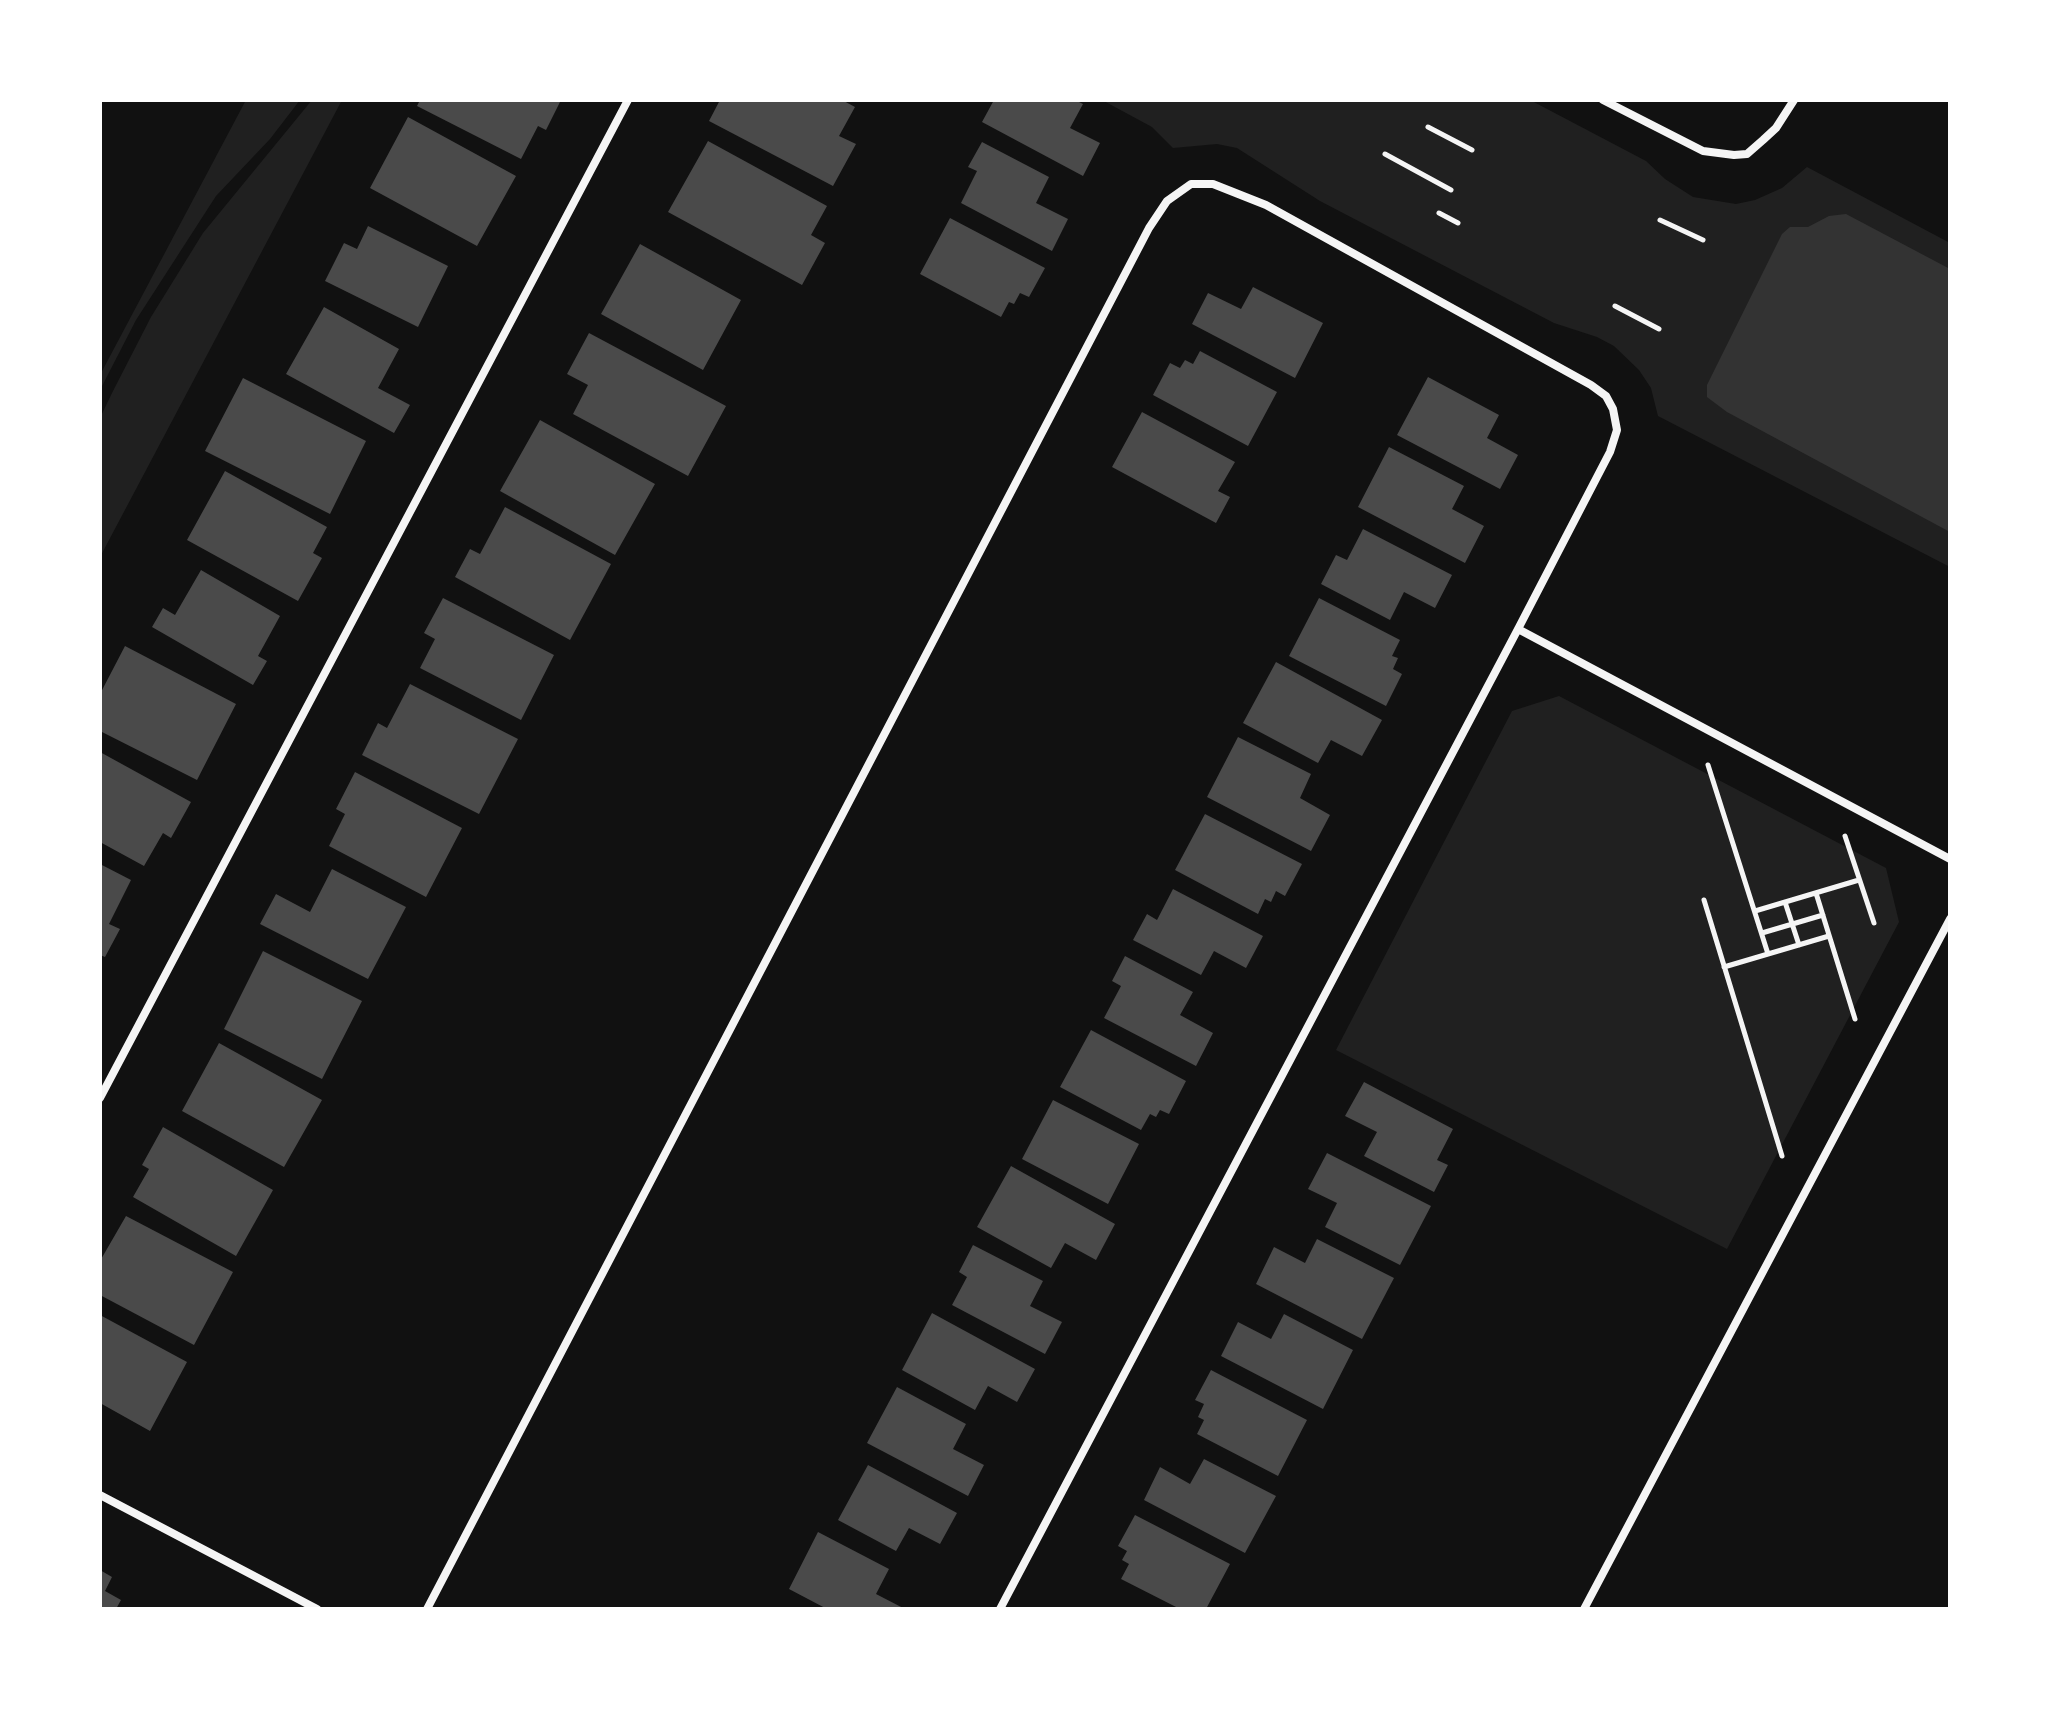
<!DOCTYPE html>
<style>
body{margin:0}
#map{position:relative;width:2050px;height:1709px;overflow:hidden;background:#111;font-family:Spectral,serif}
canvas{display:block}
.frame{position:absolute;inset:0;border:102px solid #fff;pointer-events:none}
</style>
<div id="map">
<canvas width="2050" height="1709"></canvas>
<div class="frame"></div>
</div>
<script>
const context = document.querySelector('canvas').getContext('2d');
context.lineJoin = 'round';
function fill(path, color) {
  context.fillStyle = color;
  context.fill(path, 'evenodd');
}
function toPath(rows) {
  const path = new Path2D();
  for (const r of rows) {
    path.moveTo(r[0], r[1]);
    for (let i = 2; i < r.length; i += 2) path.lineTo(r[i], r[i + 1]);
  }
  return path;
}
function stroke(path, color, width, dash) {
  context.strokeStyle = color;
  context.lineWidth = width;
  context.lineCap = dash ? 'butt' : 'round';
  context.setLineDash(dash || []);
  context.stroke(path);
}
fill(toPath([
 [246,100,300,100,270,139,216,196,136,320,100,390,100,375],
 [312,100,342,100,100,557,100,418,112,393,151,317,203,233],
 [1102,100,1530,100,1646,161,1665,179,1693,197,1736,204,1755,200,1782,188,1807,167,1950,243,1950,567,1658,416,1651,388,1639,370,1614,346,1597,337,1554,323,1320,201,1237,148,1217,144,1173,148,1152,127],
 [1559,696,1886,868,1899,922,1727,1249,1336,1050,1512,711]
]), '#202020');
fill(toPath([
 [1846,214,1950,269,1950,532,1727,412,1707,397,1707,385,1782,234,1790,227,1808,227,1829,216]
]), '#333');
fill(toPath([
 [420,100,561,100,546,130,538,126,521,159,417,106],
 [720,100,842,100,855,107,839,136,856,144,833,186,709,121],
 [994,100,1075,100,1083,104,1070,128,1100,143,1083,176,982,122],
 [408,117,516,176,477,246,370,188],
 [708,141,827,206,811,235,825,243,802,285,668,212],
 [982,142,1049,177,1036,203,1068,219,1052,251,961,203,977,171,968,167],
 [950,218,1045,268,1029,297,1020,293,1014,304,1009,302,1001,317,920,274],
 [368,226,448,266,418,327,325,281,344,243,357,249],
 [640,244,741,300,703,370,601,314],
 [1253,287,1323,323,1295,378,1192,324,1208,293,1241,309],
 [324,307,399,349,378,388,410,405,394,433,286,374],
 [589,333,726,406,688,476,573,414,588,385,567,374],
 [1200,351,1277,392,1248,446,1153,395,1170,363,1180,368,1185,360,1193,364],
 [1428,377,1499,415,1487,438,1518,455,1500,489,1397,435],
 [243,378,366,441,330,514,205,451],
 [1142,412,1235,462,1218,491,1230,497,1216,523,1112,467],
 [540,420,655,484,615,555,500,491],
 [1389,447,1464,486,1452,509,1484,526,1465,563,1358,507],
 [225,471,327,527,313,553,322,558,298,601,187,540],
 [505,507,611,564,570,640,455,577,470,549,480,554],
 [1363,529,1452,575,1435,608,1404,592,1390,620,1321,584,1336,555,1347,560],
 [201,570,280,616,258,656,267,661,253,685,152,627,163,608,175,615],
 [443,598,554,655,521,720,420,668,435,639,424,633],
 [1319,598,1400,640,1392,656,1398,658,1393,669,1402,674,1386,706,1289,656],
 [125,646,236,704,197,780,100,731,100,694],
 [1276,662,1382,720,1362,756,1331,740,1318,763,1243,723],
 [410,684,518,739,479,814,362,755,378,723,387,728],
 [1238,737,1311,774,1300,798,1330,815,1311,851,1207,797],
 [100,752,191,802,171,838,163,833,144,866,100,842],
 [355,772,462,828,426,897,329,846,345,814,336,809],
 [1205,814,1302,864,1285,896,1276,891,1271,902,1265,899,1258,914,1175,870],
 [100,864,131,880,109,924,120,929,105,957,100,955],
 [332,869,406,907,368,979,260,924,276,894,310,912],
 [1173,889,1263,936,1246,968,1214,951,1201,975,1133,940,1147,914,1157,920],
 [263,951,362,1001,322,1079,224,1029],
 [1125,956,1193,992,1180,1015,1213,1033,1196,1066,1104,1018,1121,986,1112,981],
 [1091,1030,1186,1081,1169,1114,1160,1110,1156,1117,1150,1114,1141,1130,1060,1087],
 [219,1043,322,1100,284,1167,182,1111],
 [1364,1082,1453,1129,1437,1160,1448,1165,1434,1192,1364,1156,1377,1132,1345,1116],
 [1053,1100,1139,1144,1108,1204,1022,1159],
 [163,1127,273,1190,236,1256,133,1197,149,1169,142,1165],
 [1327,1153,1431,1206,1400,1265,1325,1227,1337,1203,1308,1189],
 [1011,1166,1115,1224,1096,1260,1065,1243,1051,1268,977,1227],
 [126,1216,233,1272,194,1345,100,1295,100,1261],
 [1317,1239,1394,1278,1362,1339,1256,1284,1274,1247,1305,1263],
 [973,1245,1043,1281,1030,1306,1062,1322,1045,1354,952,1305,967,1277,959,1272],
 [932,1313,1035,1369,1017,1402,988,1386,975,1410,902,1370],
 [1284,1314,1353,1350,1323,1409,1221,1356,1238,1322,1271,1339],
 [100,1315,187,1362,150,1431,100,1403],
 [1211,1370,1307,1420,1278,1476,1197,1434,1204,1420,1198,1417,1204,1404,1195,1400],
 [897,1387,966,1424,953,1449,984,1465,968,1496,867,1443],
 [1204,1459,1276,1496,1245,1553,1144,1500,1160,1467,1190,1484],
 [868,1465,957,1513,940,1544,909,1528,896,1551,838,1520],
 [1135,1515,1230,1564,1206,1609,1180,1609,1121,1579,1129,1564,1122,1560,1127,1551,1118,1546],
 [818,1532,889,1569,876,1594,905,1609,827,1609,789,1589],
 [100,1570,112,1577,105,1591,121,1600,116,1609,100,1609]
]), '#4a4a4a');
stroke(toPath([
 [1428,127,1472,150],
 [1385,154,1451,190],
 [1439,213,1458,223],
 [1660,220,1703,240],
 [1615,306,1659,329],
 [1708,765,1768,954],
 [1845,836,1874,923],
 [1816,893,1855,1019],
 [1704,900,1782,1156],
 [1785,902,1799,945],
 [1755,911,1859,880],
 [1762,933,1823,915],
 [1724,967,1829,936]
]), '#f5f5f5', 5);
stroke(toPath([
 [1603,100,1703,151,1734,155,1747,154,1763,140,1776,128,1794,100],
 [1518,629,1950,859],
 [100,1098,628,100],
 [100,1495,317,1609],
 [427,1609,1149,228,1167,201,1191,184,1213,184,1266,205,1591,385,1606,396,1613,409,1617,430,1610,452,1518,629,1000,1609],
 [1584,1609,1950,919]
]), '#f5f5f5', 8);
</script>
